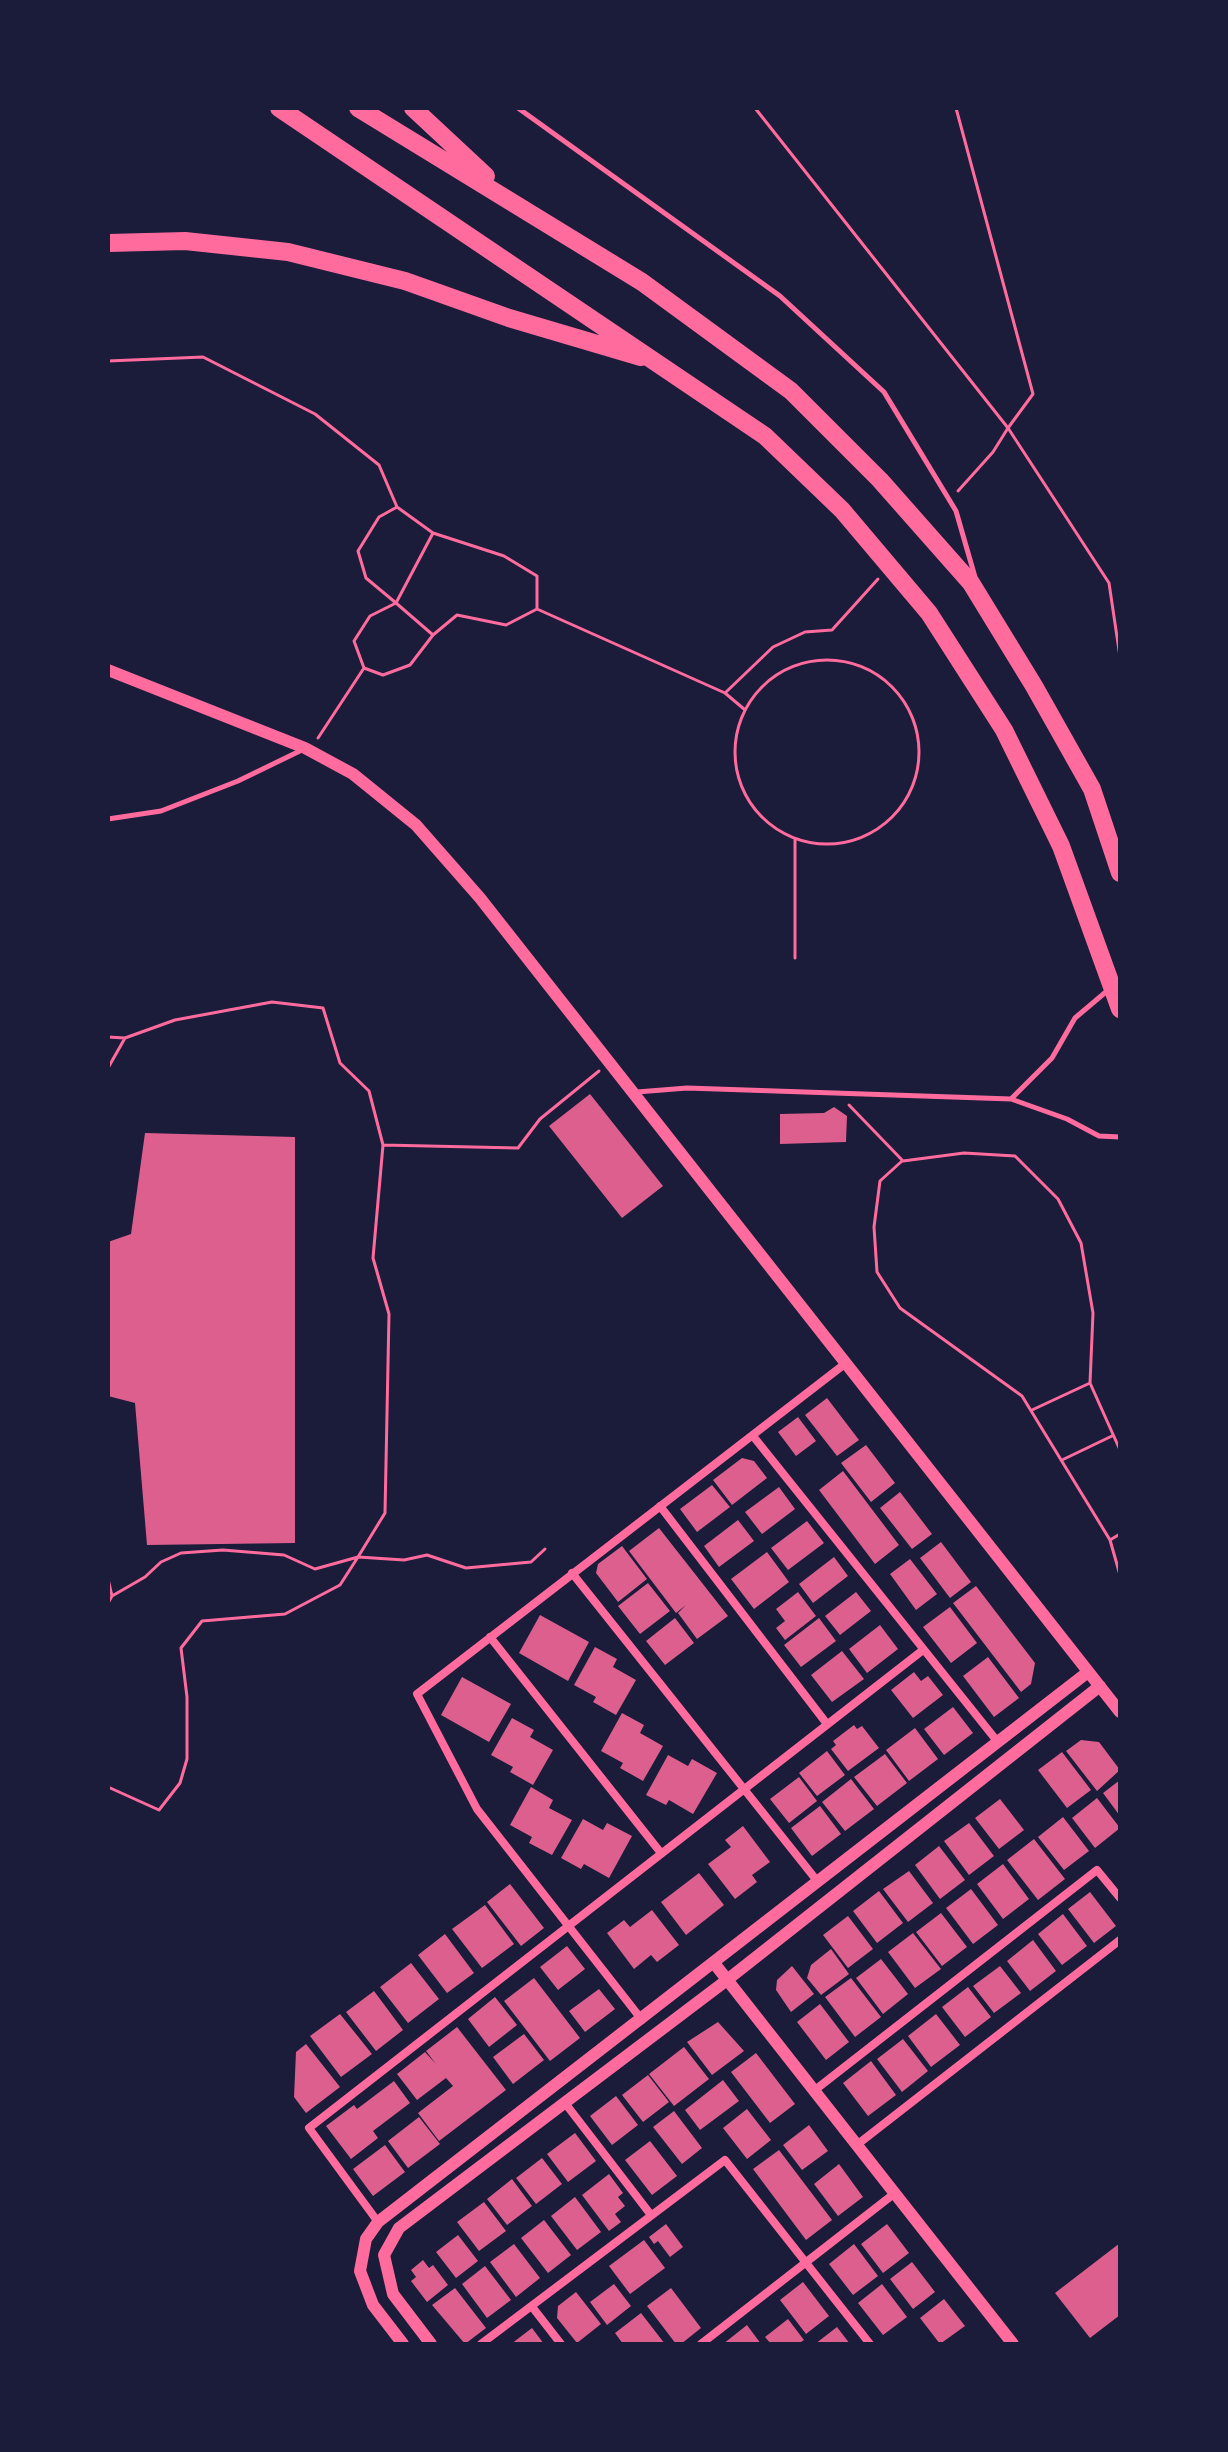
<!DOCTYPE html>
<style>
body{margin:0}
#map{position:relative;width:1228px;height:2452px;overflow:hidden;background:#1b1b3a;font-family:"Libre Baskerville",serif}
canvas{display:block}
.frame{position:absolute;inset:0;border:110px solid #1b1b3a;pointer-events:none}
</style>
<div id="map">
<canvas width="1228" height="2452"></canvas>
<div class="frame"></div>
</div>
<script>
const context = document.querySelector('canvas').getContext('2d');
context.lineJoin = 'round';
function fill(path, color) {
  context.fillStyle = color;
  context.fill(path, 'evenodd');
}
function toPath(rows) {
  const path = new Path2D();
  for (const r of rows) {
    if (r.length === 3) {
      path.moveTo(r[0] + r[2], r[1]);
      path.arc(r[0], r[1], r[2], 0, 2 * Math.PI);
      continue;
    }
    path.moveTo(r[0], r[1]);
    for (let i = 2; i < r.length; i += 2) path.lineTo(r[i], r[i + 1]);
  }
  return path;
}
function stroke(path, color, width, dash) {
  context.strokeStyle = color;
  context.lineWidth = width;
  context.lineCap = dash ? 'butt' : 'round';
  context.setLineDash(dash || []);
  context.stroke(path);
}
fill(toPath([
 [590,1094,663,1186,622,1218,549,1126],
 [834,1107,847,1116,846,1142,780,1144,780,1114,824,1113],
 [145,1133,295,1137,295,1543,147,1545,135,1403,108,1396,108,1242,131,1234],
 [827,1398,859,1440,837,1456,805,1415],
 [798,1417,816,1441,796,1456,778,1432],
 [866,1445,895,1483,871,1502,841,1463],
 [742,1458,754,1461,767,1478,732,1505,713,1480],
 [843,1471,899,1545,875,1564,819,1490],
 [712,1485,730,1507,697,1532,680,1509],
 [779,1487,795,1509,762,1534,745,1512],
 [900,1492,932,1534,912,1549,880,1508],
 [738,1520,754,1541,719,1567,704,1546],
 [807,1521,824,1543,788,1570,771,1548],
 [659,1528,728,1616,697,1639,678,1613,686,1605,676,1613,629,1551],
 [941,1542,971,1582,950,1598,920,1558],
 [622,1546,647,1579,618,1602,596,1573,598,1564],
 [767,1552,789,1582,754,1609,731,1579],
 [834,1557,848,1576,813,1603,799,1584],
 [910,1559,937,1594,916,1610,890,1574],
 [648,1583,670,1611,640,1634,618,1606],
 [976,1586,1035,1663,1031,1684,1021,1692,953,1603],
 [798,1592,816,1616,785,1640,776,1628,785,1621,776,1609],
 [856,1592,871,1611,840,1635,825,1616],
 [950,1607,977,1643,951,1663,923,1627],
 [540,1615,589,1642,568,1681,519,1653],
 [675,1618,694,1643,665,1665,646,1641],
 [819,1618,836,1641,801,1667,784,1645],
 [880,1625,898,1649,867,1673,849,1649],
 [595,1647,617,1659,613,1667,636,1680,616,1715,593,1702,596,1697,574,1685],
 [842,1651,864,1679,832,1702,811,1675],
 [988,1657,1019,1698,994,1717,963,1676],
 [914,1672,921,1681,928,1676,943,1695,913,1718,891,1690],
 [462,1677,511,1704,489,1742,441,1715],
 [953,1707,973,1733,944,1755,924,1729],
 [622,1713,644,1725,640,1733,663,1746,643,1781,620,1768,623,1763,601,1751],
 [512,1718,534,1730,530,1737,553,1750,533,1785,510,1772,513,1767,491,1755],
 [854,1725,857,1729,862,1726,879,1748,848,1771,831,1749,836,1745,833,1741],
 [915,1728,938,1759,909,1781,886,1750],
 [1081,1740,1099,1742,1120,1770,1097,1791,1066,1751],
 [827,1751,845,1775,817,1796,799,1773],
 [1062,1752,1091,1790,1067,1808,1038,1770],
 [885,1754,907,1783,877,1806,854,1777],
 [668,1755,688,1766,692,1759,717,1773,693,1814,669,1800,666,1805,646,1795],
 [799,1777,817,1801,789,1823,770,1799],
 [851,1779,874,1809,845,1831,822,1802],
 [1120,1780,1120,1816,1103,1793],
 [531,1787,553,1800,549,1808,572,1820,552,1855,529,1843,532,1837,510,1825],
 [1097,1798,1120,1828,1095,1848,1072,1818],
 [1000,1799,1024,1830,999,1849,975,1818],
 [820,1806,841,1834,812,1856,791,1828],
 [1063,1817,1089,1851,1064,1870,1038,1837],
 [583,1819,603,1830,607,1823,632,1836,609,1878,584,1864,581,1869,561,1858],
 [969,1823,994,1856,969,1875,944,1841],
 [743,1826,770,1862,752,1875,757,1882,735,1899,708,1864,731,1847,725,1840],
 [1034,1839,1065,1879,1038,1900,1007,1860],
 [939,1846,965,1880,940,1899,915,1865],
 [1003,1864,1029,1899,1003,1919,977,1884],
 [909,1871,933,1903,908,1922,883,1889],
 [699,1873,724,1905,686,1935,661,1902],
 [510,1884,544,1928,521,1946,487,1902],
 [971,1889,998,1925,973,1944,946,1908],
 [879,1891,903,1923,877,1943,853,1911],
 [1090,1892,1116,1926,1094,1943,1068,1909],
 [485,1905,514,1944,482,1968,452,1929],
 [652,1910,679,1945,657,1962,651,1955,634,1969,607,1933,624,1920,630,1927],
 [941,1913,967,1947,942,1966,916,1932],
 [1063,1914,1087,1946,1062,1965,1038,1934],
 [848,1916,873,1949,848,1968,823,1935],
 [913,1933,941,1969,915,1988,888,1952],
 [445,1934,474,1973,447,1993,418,1955],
 [1033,1940,1056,1971,1030,1991,1007,1961],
 [567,1946,585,1969,558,1990,540,1967],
 [831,1949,849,1974,821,1995,807,1978,811,1965],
 [881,1959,908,1994,883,2014,856,1978],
 [411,1963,439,1999,408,2023,380,1987],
 [792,1966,814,1994,791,2012,776,1990,777,1980],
 [1000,1966,1021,1993,994,2013,973,1986],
 [534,1978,580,2038,550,2061,504,2001],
 [851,1978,881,2017,855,2037,825,1997],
 [968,1987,991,2017,965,2037,942,2007],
 [599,1989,615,2009,585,2032,569,2011],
 [374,1991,403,2030,376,2051,346,2012],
 [495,1997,517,2025,489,2047,468,2019],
 [820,2004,849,2042,826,2060,797,2022],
 [340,2014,372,2054,341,2077,310,2036],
 [936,2014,960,2045,931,2067,908,2036],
 [718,2022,744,2051,712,2075,687,2042],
 [457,2027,506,2090,439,2141,418,2113,453,2086,446,2078,417,2100,397,2074,425,2052,436,2064,426,2051],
 [524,2034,544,2060,513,2084,493,2057],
 [903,2039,928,2071,902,2092,877,2059],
 [306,2044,340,2087,306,2113,294,2097,296,2052],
 [684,2047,709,2079,674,2106,649,2074],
 [756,2053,795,2104,770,2123,731,2072],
 [871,2061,896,2095,868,2116,843,2083],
 [648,2075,669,2102,643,2122,622,2095],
 [723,2080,739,2101,700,2130,685,2110],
 [394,2081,410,2103,373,2131,378,2138,351,2159,326,2126,354,2105,357,2109],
 [616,2096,638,2125,612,2145,590,2116],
 [747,2109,771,2140,747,2159,723,2128],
 [674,2111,702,2148,682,2164,653,2127],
 [419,2117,440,2144,408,2168,388,2141],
 [809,2125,828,2151,802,2170,783,2145],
 [575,2133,596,2161,568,2182,547,2154],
 [650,2141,677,2176,652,2195,625,2160],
 [385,2145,405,2172,373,2196,353,2169],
 [779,2150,832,2220,806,2240,753,2169],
 [542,2158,562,2184,536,2204,516,2178],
 [839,2164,863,2197,838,2216,814,2184],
 [609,2174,623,2193,618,2197,625,2206,615,2214,621,2222,609,2231,582,2195],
 [512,2179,532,2206,507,2225,487,2199],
 [575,2197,601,2232,577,2250,551,2216],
 [484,2202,506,2231,479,2251,457,2222],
 [544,2220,571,2255,548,2273,521,2238],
 [666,2224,683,2247,670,2257,658,2241,654,2244,649,2237],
 [887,2224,909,2253,883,2273,861,2244],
 [458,2235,478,2261,456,2278,436,2252],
 [644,2240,665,2268,630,2294,609,2266],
 [1120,2243,1120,2315,1090,2338,1055,2293],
 [514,2244,540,2278,516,2297,490,2262],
 [854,2244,878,2276,853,2295,829,2264],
 [423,2260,429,2268,433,2265,448,2285,427,2302,411,2281,416,2277,411,2270],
 [912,2262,935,2292,913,2309,890,2279],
 [485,2266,511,2300,487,2318,462,2284],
 [803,2282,829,2316,806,2334,780,2300],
 [614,2284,631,2306,607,2325,590,2302],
 [882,2284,907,2317,883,2335,858,2303],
 [455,2288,486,2328,465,2344,432,2305],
 [671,2288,701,2328,681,2344,676,2344,647,2306],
 [576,2292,601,2324,577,2343,557,2318,558,2306],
 [944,2299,965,2326,940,2344,920,2318],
 [641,2313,665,2344,623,2344,615,2333],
 [788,2319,804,2340,798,2344,771,2344,765,2337],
 [747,2325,761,2344,723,2344],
 [837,2327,850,2344,815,2344],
 [532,2328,544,2344,511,2344]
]), '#dd5f8e');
stroke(toPath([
 [755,108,1008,428,993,452,958,491],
 [956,108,1033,394,1008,428,1109,583,1120,657],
 [108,361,203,357,315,414,379,465,397,507],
 [433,533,397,507,379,517,358,551,366,578,396,603,370,616,354,641,364,668,383,675,410,665,433,635,396,603,433,533,504,556,537,576,537,609,725,693],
 [433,635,457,615,506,625,537,609],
 [827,752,92],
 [744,709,725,693,773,647,805,632,832,630,878,579],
 [318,738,364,668],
 [795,958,795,840],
 [108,1037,125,1038,108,1068],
 [125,1038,175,1020,272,1002,323,1008,340,1063,369,1091,383,1145,518,1148,540,1119,599,1071],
 [849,1105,903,1161,964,1153,1015,1156,1058,1199,1081,1243,1093,1313,1090,1383,1120,1450],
 [902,1161,880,1181,874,1227,877,1272,900,1308,1022,1396,1110,1540],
 [1032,1410,1090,1383],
 [1062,1460,1112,1436],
 [1120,1534,1110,1540,1120,1575],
 [108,1579,112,1596,108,1603],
 [112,1596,145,1577,161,1562,181,1553,223,1550,284,1555,315,1569,358,1557,385,1513,389,1314,373,1258,383,1145],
 [108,1787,159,1810,180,1783,187,1759,187,1697,181,1648,202,1621,285,1614,340,1585,358,1557,404,1560,427,1555,466,1568,531,1562,545,1549]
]), '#ff6b9d', 3);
stroke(toPath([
 [518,108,780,296,884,392,956,511,975,577],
 [108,819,161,811,238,781,304,749],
 [1107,991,1075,1018,1052,1058,1011,1099,1067,1119,1099,1136,1120,1137],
 [637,1092,687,1088,1011,1099]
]), '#ff6b9d', 5);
stroke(toPath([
 [753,1436,997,1741],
 [660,1506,827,1724],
 [572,1573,818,1882],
 [490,1637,661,1853],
 [642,2020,477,1809,417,1694,846,1363],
 [815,2090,1097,1870,1120,1898],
 [565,2103,651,2215],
 [858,2144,1120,1940],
 [378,2222,309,2128,923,1650],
 [533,2308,561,2344],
 [481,2344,725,2160,870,2344],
 [701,2344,895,2193]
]), '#ff6b9d', 8);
stroke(toPath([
 [108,670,305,748,353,774,416,825,480,898,1120,1712],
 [714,1963,1013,2344],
 [403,2344,373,2305,360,2271,366,2239,378,2222,1088,1672],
 [431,2344,393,2294,384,2255,399,2228,727,1980,1100,1686]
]), '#ff6b9d', 12);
stroke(toPath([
 [279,108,765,436,842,510,929,613,1004,730,1061,846,1120,1009],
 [358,108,642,282,791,391,880,480,971,583,1034,686,1092,789,1120,873],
 [413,108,486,176],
 [108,243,185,241,288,252,405,281,509,318,641,357]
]), '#ff6b9d', 18);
</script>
